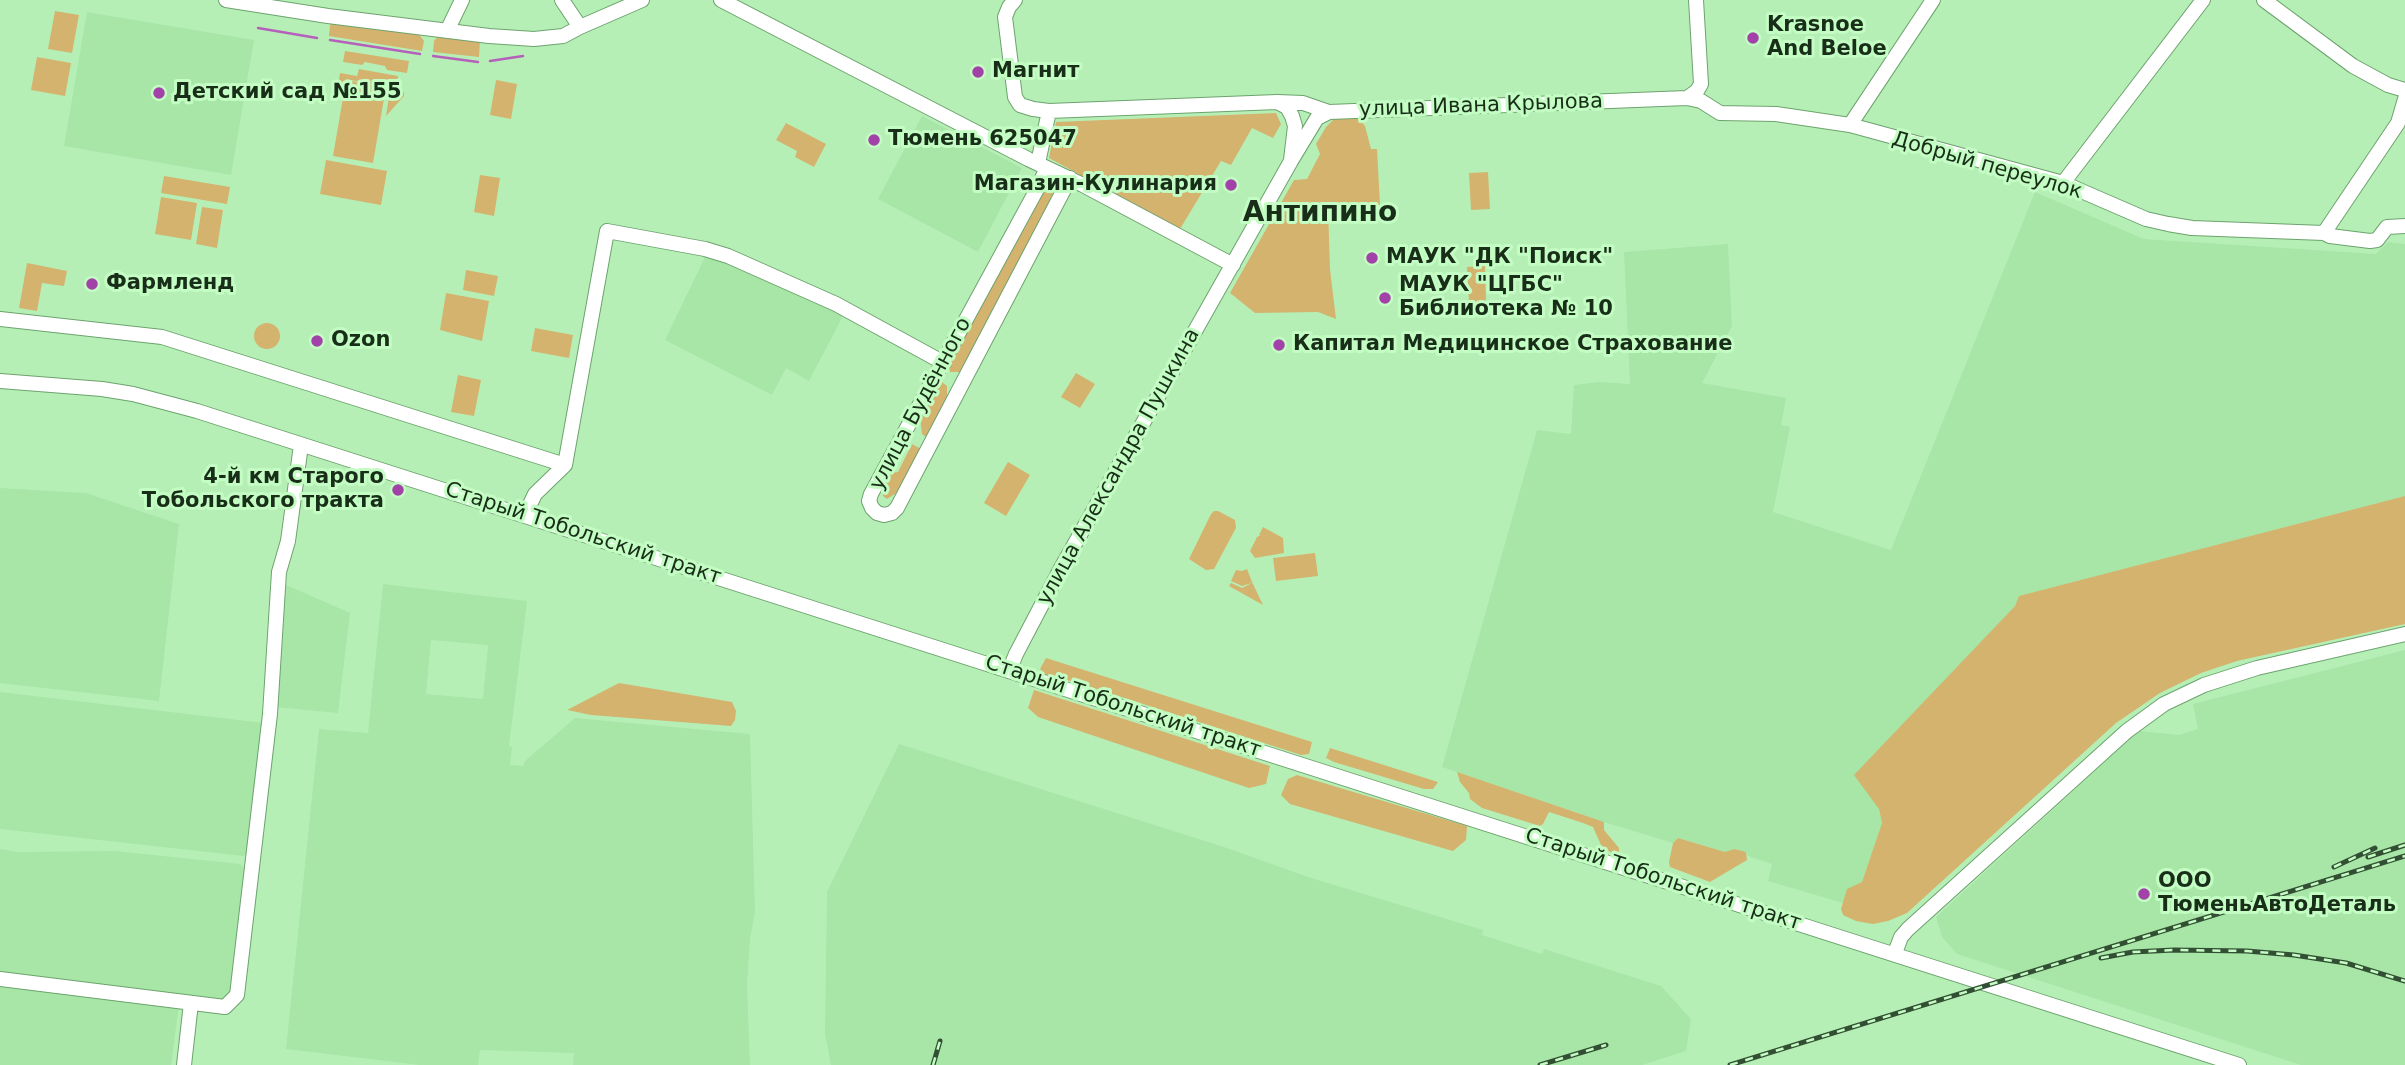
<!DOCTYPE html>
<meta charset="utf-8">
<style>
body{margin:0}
canvas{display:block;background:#b6efb6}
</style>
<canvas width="2405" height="1065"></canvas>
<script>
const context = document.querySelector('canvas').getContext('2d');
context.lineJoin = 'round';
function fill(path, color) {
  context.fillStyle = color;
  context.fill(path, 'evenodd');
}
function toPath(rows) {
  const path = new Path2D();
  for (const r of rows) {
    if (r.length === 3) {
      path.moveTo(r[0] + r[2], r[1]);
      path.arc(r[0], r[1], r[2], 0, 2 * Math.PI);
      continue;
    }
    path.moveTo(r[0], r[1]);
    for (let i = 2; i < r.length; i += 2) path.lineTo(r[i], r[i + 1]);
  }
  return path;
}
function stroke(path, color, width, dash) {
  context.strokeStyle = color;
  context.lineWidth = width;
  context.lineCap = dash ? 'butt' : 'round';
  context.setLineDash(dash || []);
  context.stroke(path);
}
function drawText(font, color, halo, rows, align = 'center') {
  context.font = font + ' "DejaVu Sans",sans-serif';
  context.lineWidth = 6;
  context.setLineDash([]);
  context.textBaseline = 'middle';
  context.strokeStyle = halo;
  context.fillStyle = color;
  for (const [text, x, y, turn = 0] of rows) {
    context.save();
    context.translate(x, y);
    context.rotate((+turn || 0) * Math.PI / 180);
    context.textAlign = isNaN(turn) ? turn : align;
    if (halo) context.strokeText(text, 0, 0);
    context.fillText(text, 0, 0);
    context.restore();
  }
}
fill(toPath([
 [87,12,254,40,231,175,64,146],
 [922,116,1022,168,978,252,878,199],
 [2035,192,2144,239,2376,254,2388,242,2405,244,2405,496,2020,596,2015,606,1938,688,1879,809,1882,823,1862,882,1848,889,1843,903,1768,881,1772,864,1748,856,1746,852,1734,849,1725,852,1678,838,1673,843,1604,822,1442,767,1537,430,1571,434,1574,385,1599,382,1630,384,1624,252,1728,244,1732,326,1702,383,1786,398,1781,425,1790,427,1773,512,1891,550],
 [707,253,747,265,843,316,809,381,786,368,772,395,665,340],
 [0,488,86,493,179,524,159,701,0,683],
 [383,584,527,601,509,746,512,747,510,765,523,766,525,761,575,718,750,734,755,912,750,939,747,985,750,1065,573,1065,574,1053,480,1050,478,1065,420,1065,286,1049,319,729,368,733],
 [431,640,488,645,483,699,426,694],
 [286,585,350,613,338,713,275,707],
 [2405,650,2405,1065,2301,1065,1957,954,1942,937,1936,917,2139,731,2179,735,2198,729,2193,704],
 [0,692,264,723,249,853,243,856,0,829],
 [899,744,1227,848,1308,877,1483,930,1482,935,1542,954,1544,949,1661,986,1691,1019,1686,1051,1642,1065,831,1065,825,1034,827,892],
 [0,849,19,852,115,851,240,864,246,869,233,989,222,1000,0,975],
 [0,984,179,1005,171,1065,0,1065]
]), '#a7e6a7');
fill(toPath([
 [55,11,79,15,72,53,48,49],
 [333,23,418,33,424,41,422,51,329,36,330,25],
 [438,36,480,41,479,57,433,52,434,41],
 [345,51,409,61,407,73,387,70,385,66,365,62,362,65,343,62],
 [37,57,71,63,65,96,31,90],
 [359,69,398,76,396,90,404,92,404,96,386,116,389,97,386,96,388,87,386,87,373,163,333,156,346,80,379,86,346,79,344,88,338,87,340,73,357,76],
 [496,80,517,84,511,119,490,115],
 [1276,113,1281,124,1273,138,1252,128,1231,165,1221,161,1180,229,1049,158,1056,122],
 [1336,117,1355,117,1360,120,1365,126,1371,149,1377,149,1380,205,1328,208,1330,269,1336,319,1318,312,1255,313,1230,293,1294,180,1307,179,1320,154,1316,144,1326,127],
 [786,123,826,144,814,167,795,157,797,151,776,140],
 [326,160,387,171,381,205,320,194],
 [1488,172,1490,209,1471,210,1469,173],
 [480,175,500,178,494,216,474,212],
 [164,176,230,187,227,204,161,193],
 [1050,183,1058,187,962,372,950,372,949,364,1046,185],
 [161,197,197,203,191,240,155,234],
 [202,207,223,210,217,248,196,244],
 [27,263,67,271,64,286,42,283,37,311,19,308],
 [1485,266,1486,302,1469,303,1467,267],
 [466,270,498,276,494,296,463,290],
 [446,293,489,301,482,341,440,330],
 [267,336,13],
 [535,328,573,335,569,358,531,351],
 [1076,373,1095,384,1080,408,1061,397],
 [458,375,481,380,474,416,451,412],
 [942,382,947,386,947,403,927,438,922,434,920,418,936,385],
 [912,444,921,449,898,492,887,499,883,496,882,489,890,473,898,472],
 [1008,462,1030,475,1006,516,984,503],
 [2405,496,2405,624,2237,661,2201,673,2160,693,2116,723,1907,913,1888,921,1873,924,1856,921,1843,915,1841,909,1847,889,1862,882,1882,823,1879,809,1854,775,2015,606,2019,596],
 [1214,511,1218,511,1235,520,1236,528,1214,569,1206,570,1189,559,1211,514],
 [1263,527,1283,538,1284,553,1255,558,1250,551,1257,537,1261,535,1259,535],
 [1315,553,1318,576,1276,581,1273,558],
 [1247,569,1252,582,1263,605,1229,586,1231,583,1242,588,1252,583,1242,586,1231,581,1236,570,1242,571],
 [1046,658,1312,742,1309,754,1301,755,1075,682,1047,676,1040,669],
 [619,683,732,702,736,711,735,720,731,726,591,715,567,710],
 [1034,690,1270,766,1266,784,1249,788,1038,717,1028,708],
 [1330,748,1438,782,1433,789,1424,789,1334,762,1326,758],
 [1457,772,1604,822,1604,830,1619,848,1619,855,1613,854,1601,845,1593,827,1583,823,1549,812,1543,824,1540,826,1482,808,1470,799,1469,793,1460,782],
 [1297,775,1467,826,1466,840,1453,851,1290,804,1281,795,1288,779],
 [1678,838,1725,852,1734,849,1746,852,1747,860,1710,882,1670,867,1669,862,1673,843]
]), '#d4b36e');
stroke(toPath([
 [258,28,317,38],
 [330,40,420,54],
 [433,56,478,62],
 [490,61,523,56]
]), '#b561bb', 2.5);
const minor = toPath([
 [226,0,328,16,489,36,534,39,563,36,580,27],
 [562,0,580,27,642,0],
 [721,0,1028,159,1083,185,1233,265],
 [1015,0,1009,7,1005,17,1015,97,1020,105,1033,109,1049,111,1277,102,1303,103,1329,112,1687,98,1701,101,1720,113,1776,114,1850,125,2063,183,2146,219,2168,224,2192,228,2324,233,2330,236,2370,241,2377,240,2387,227,2405,226],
 [2264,0,2353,66,2388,85,2405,90],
 [447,31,462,0],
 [1687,98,1697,91,1701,84,1696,0],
 [1277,102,1287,107,1292,116,1295,126,1291,160],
 [1850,125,1933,0],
 [1038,163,1049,111],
 [1047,168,1036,191,871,494,869,501,872,508,877,513,884,515,892,513,897,508,1070,178],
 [2063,183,2203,0],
 [2324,233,2398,123,2405,99],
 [0,319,162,337,565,465],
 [0,381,102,389,133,394,197,411,2239,1065],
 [525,515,535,494,565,465,607,231,705,249,728,256,836,304,944,363],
 [1009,671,1016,654,1060,570,1291,161,1317,118,1329,112],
 [1895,953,1901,937,1908,929,2127,731,2164,704,2204,685,2257,668,2405,634],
 [0,979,225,1007,237,995,270,714,279,572,288,541,301,445],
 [184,1065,191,1003]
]);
stroke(minor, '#6da36e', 16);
stroke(minor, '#fff', 14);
const rail = toPath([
 [2368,857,2405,845],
 [2334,867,2375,848],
 [2101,958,2133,952,2174,950,2247,951,2294,955,2346,963,2405,981],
 [933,1065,940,1041],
 [1540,1065,1606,1045],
 [1730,1065,2405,856]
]);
stroke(rail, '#334f33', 5);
stroke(rail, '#c3fdc3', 2.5, [8]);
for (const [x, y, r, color] of [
 [1753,38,7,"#a242a9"],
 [978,72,7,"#a242a9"],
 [159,93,7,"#a242a9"],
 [874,140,7,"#a242a9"],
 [1231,185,7,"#a242a9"],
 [1372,258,7,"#a242a9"],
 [92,284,7,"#a242a9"],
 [1385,298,7,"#a242a9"],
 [317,341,7,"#a242a9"],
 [1279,345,7,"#a242a9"],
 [398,490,7,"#a242a9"],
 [2144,894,7,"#a242a9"]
]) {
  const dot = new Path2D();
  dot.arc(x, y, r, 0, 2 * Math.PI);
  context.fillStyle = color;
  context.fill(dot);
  stroke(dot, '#c3fdc3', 2.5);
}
drawText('bold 21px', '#182e18', '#c3fdc3', [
 ["Krasnoe",1767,26],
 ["And Beloe",1767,50],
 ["Магнит",992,72],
 ["Детский сад №155",173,93],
 ["Тюмень 625047",888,140],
 ["Магазин-Кулинария",1217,185,"right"],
 ["МАУК \"ДК \"Поиск\"",1386,258],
 ["Фармленд",106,284],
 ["МАУК \"ЦГБС\"",1399,286],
 ["Библиотека № 10",1399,310],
 ["Ozon",331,341],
 ["Капитал Медицинское Страхование",1293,345],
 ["4-й км Старого",384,478,"right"],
 ["Тобольского тракта",384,502,"right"],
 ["ООО",2158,882],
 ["ТюменьАвтоДеталь",2158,906]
], 'left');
drawText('21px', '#182e18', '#c3fdc3', [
 ["улица Ивана Крылова",1481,106,-2],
 ["Добрый переулок",1987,166,16],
 ["улица Будённого",921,404,-62],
 ["улица Александра Пушкина",1119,467,-61],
 ["Старый Тобольский тракт",583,534,18],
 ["Старый Тобольский тракт",1123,707,18],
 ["Старый Тобольский тракт",1663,880,18]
]);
drawText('bold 28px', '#182e18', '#c3fdc3', [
 ["Антипино",1320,214]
]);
</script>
